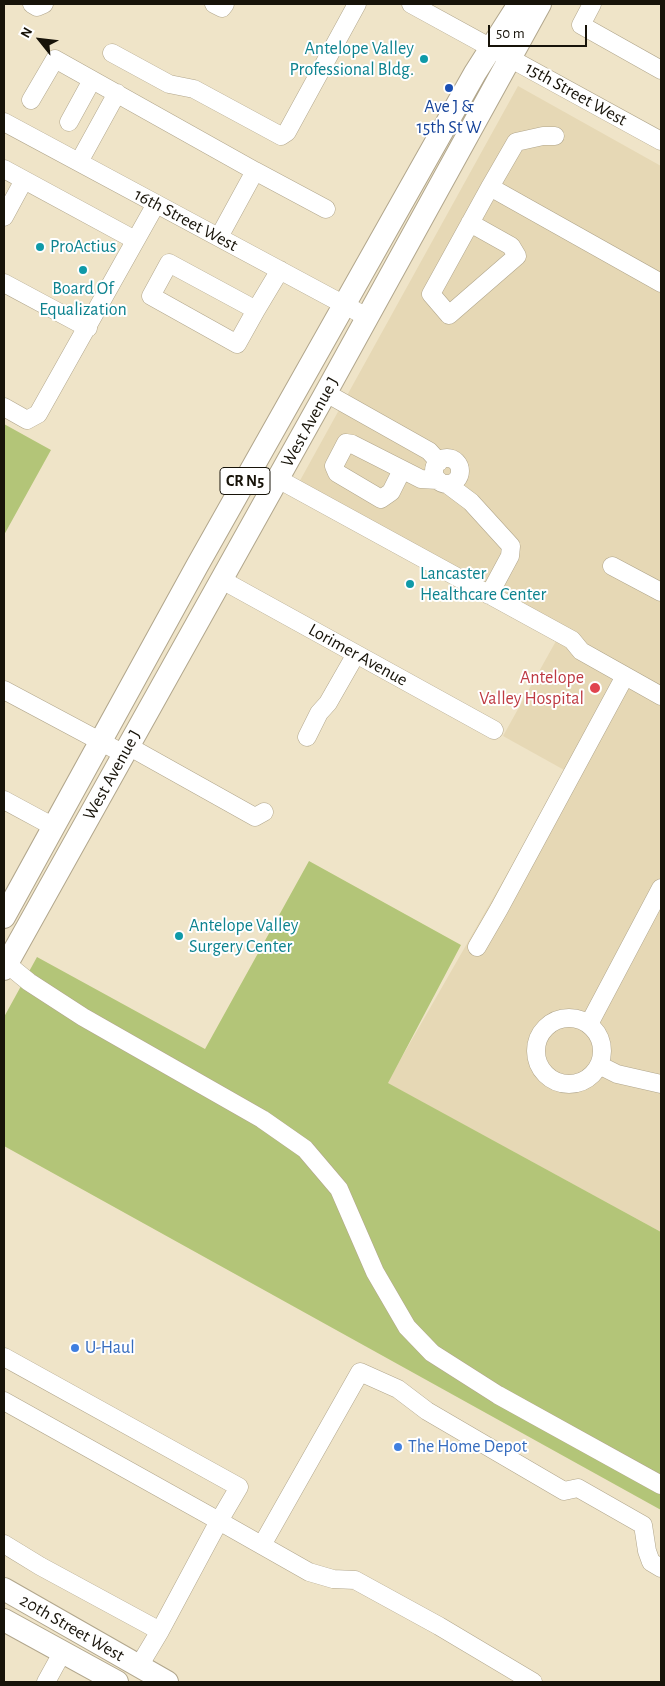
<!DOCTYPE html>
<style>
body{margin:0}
#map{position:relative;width:665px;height:1686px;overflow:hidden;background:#efe4c8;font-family:"Alegreya Sans",sans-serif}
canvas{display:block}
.frame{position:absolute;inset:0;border:5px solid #171309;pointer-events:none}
.north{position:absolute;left:15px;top:15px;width:50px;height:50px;-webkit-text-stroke:4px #fff;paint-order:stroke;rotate:299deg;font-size:14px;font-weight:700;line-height:20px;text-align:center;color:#171309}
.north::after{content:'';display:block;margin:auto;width:18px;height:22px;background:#171309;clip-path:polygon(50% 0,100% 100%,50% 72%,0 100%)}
.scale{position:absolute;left:488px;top:25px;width:99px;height:22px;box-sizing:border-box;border:2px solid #171309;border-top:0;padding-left:6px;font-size:15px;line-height:18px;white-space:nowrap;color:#171309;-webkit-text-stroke:4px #fff;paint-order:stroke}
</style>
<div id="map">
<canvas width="665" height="1686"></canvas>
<div class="frame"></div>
<div class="north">N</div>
<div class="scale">50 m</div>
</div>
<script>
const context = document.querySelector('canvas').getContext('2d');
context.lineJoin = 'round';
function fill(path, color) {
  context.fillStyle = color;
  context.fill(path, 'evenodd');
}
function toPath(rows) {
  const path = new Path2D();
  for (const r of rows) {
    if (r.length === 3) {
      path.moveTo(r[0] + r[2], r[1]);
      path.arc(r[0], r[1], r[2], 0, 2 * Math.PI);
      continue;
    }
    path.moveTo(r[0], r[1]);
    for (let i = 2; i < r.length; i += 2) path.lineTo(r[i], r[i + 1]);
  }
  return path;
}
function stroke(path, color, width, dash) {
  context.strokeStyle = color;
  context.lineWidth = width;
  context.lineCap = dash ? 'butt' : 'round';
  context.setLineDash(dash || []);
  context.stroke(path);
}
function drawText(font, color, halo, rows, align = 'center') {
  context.font = font + ' "Alegreya Sans",sans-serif';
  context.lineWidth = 4;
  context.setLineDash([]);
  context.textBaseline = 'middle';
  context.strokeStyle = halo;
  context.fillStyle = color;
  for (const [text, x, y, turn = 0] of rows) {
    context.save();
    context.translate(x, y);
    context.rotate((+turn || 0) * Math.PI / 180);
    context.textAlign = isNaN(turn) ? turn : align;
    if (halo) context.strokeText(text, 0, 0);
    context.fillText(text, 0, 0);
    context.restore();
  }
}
fill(toPath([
 [518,86,661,166,661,1232,387,1083,566,771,503,736,556,641,292,495]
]), '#e6d8b5');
fill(toPath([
 [4,424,51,450,4,535],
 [309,861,461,945,388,1083,661,1232,661,1510,4,1146,4,1017,37,957,205,1049]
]), '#b3c578');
const minor = toPath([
 [32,4,37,7,44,4],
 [214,4,222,8,225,4],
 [411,4,661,141],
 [592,4,581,25,661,70],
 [112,53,169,84,194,89,281,136,287,132,357,4],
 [31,100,55,59,255,171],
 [4,122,367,317],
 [69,122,92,80],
 [79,162,117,93],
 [4,169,135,240],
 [490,187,661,283],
 [4,217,24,180],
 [470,223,511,246,517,256,449,315,431,294,490,187,516,142,543,136,555,136],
 [219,237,255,171,326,209],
 [4,283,88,328],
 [256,310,169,263,151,296,237,344,256,310,280,270],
 [326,393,429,451,439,462],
 [4,407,27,420,38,414,156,204],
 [447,471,13],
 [402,470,391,492,381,499,337,473,334,466,346,443,352,444,421,479,438,480],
 [278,479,572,640,581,651,661,696],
 [447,484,471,502,511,546,510,556,489,595],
 [612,566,661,592],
 [222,580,494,730],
 [4,690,124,754],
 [307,737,319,713,328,703,356,654],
 [128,746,255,817,264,812],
 [4,800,54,827],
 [477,947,499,909,625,676],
 [7,964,29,982,83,1017,262,1119,305,1149,339,1189,375,1272,407,1327,432,1353,498,1395,661,1485],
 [569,1051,33],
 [589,1024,661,888],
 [599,1065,617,1074,661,1084],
 [4,1357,239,1487,219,1521,4,1401],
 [4,1544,40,1566,160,1631],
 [262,1545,360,1372,398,1389,427,1411,564,1491,578,1488,643,1525,647,1551,651,1562,661,1568],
 [139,1666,160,1631,219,1521,309,1572,333,1579,355,1580,439,1626,533,1682],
 [46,1682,62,1653]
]);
const major = toPath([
 [4,917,197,566,475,73,519,4],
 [4,969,324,396,540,4],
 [4,1589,167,1682],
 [4,1620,117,1682]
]);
stroke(minor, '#b1a68c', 19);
stroke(major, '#b1a68c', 24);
stroke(minor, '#fff', 18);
stroke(major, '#fff', 22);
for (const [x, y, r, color] of [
 [424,59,5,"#0f9aa8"],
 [449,88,5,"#1a4fb4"],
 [40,247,5,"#0f9aa8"],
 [83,270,5,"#0f9aa8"],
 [410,584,5,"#0f9aa8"],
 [595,688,6,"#e0444e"],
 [179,936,5,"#0f9aa8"],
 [75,1348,5,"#3f7fe0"],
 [398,1447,5,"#3f7fe0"]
]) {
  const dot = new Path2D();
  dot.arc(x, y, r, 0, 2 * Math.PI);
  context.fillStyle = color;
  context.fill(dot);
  stroke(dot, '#fff', 2);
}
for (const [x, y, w] of [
 [245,481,50]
]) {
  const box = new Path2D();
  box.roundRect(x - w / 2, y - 13.5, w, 27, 4);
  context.fillStyle = '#fff';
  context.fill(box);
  stroke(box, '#171309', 1);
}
drawText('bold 16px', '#171309', null, [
 ["CR N5",245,481]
]);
drawText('18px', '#0d838f', '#fff', [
 ["Antelope Valley",414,49,"right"],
 ["Professional Bldg.",414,70,"right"],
 ["ProActius",50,247],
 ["Board Of",83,289,"center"],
 ["Equalization",83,310,"center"],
 ["Lancaster",420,574],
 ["Healthcare Center",420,595],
 ["Antelope Valley",189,926],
 ["Surgery Center",189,947]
], 'left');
drawText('18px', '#171309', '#fff', [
 ["15th Street West",576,94,29],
 ["16th Street West",186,220,28],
 ["West Avenue J",310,422,-61],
 ["Lorimer Avenue",358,655,29],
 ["West Avenue J",112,775,-61],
 ["20th Street West",72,1628,30]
]);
drawText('18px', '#164399', '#fff', [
 ["Ave J &",449,107],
 ["15th St W",449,128]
]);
drawText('18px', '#be3a42', '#fff', [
 ["Antelope",584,678],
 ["Valley Hospital",584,699]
], 'right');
drawText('18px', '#366cbe', '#fff', [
 ["U-Haul",85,1348],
 ["The Home Depot",408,1447]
], 'left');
</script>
